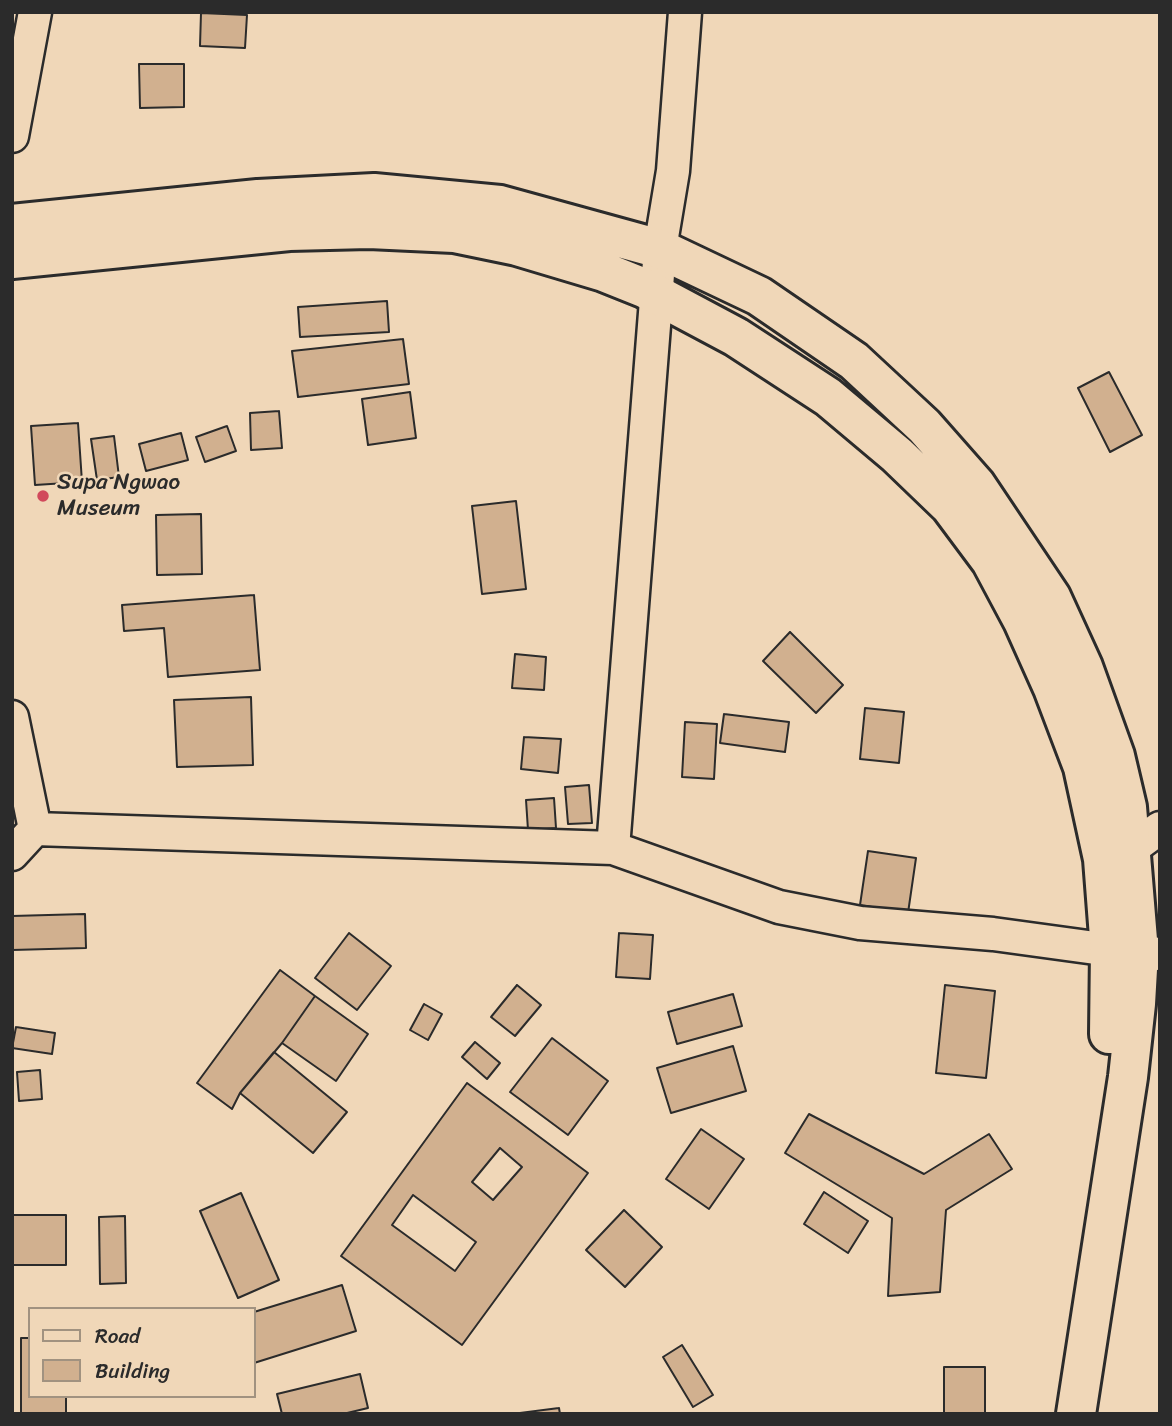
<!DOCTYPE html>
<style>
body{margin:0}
#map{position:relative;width:1172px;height:1426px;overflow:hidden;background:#f0d7b8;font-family:Sriracha,sans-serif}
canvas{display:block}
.frame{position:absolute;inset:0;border:14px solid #2b2b2b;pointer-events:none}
.legend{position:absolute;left:28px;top:1307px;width:228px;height:91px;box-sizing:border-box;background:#f0d7b8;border:2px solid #a19280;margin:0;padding:9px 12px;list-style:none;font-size:21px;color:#2b2b2b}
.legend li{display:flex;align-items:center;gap:14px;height:35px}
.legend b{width:35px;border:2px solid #a19280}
</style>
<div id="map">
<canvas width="1172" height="1426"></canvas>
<div class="frame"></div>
<ul class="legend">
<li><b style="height:9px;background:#f0d7b8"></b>Road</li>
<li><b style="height:19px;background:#d1b08f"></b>Building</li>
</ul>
</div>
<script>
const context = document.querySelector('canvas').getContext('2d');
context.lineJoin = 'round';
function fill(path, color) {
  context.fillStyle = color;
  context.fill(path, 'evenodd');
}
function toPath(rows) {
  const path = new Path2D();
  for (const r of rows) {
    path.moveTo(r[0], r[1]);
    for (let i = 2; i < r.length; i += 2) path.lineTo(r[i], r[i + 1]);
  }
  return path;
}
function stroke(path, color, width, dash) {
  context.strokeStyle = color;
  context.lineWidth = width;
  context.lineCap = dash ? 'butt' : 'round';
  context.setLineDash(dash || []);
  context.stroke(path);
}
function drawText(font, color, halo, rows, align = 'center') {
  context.font = font + ' Sriracha,sans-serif';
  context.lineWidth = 5;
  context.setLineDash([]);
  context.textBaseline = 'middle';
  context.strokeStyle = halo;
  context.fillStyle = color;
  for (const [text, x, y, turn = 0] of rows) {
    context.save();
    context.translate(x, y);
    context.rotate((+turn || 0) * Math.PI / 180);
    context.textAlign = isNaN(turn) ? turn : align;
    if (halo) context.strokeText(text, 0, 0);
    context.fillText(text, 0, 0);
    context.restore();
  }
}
const building = toPath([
 [201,13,247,15,245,48,200,46,201,13],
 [139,64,184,64,184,107,140,108,139,64],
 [387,301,389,332,300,337,298,307,387,301],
 [403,339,409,384,298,397,292,351,403,339],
 [1109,372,1142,435,1110,452,1078,388,1109,372],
 [410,392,416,438,368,445,362,399,410,392],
 [279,411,282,448,251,450,250,413,279,411],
 [78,423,82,482,35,485,31,426,78,423],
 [227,426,236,451,205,462,196,437,227,426],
 [181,433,188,460,146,471,139,444,181,433],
 [114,436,119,477,97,480,91,439,114,436],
 [516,501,526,589,482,594,472,506,516,501],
 [201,514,202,574,157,575,156,515,201,514],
 [254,595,260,670,168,677,164,628,124,631,122,605,254,595],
 [790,632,843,685,816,713,763,661,790,632],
 [515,654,546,657,544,690,512,688,515,654],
 [251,697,253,765,177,767,174,700,251,697],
 [865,708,904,712,899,763,860,759,865,708],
 [724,714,789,722,785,752,720,743,724,714],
 [685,722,717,724,714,779,682,777,685,722],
 [524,737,561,739,558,773,521,769,524,737],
 [589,785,592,823,568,824,565,787,589,785],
 [554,798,556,828,528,830,526,800,554,798],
 [868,851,916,858,908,913,860,905,868,851],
 [85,914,86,948,12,950,12,916,85,914],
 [349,933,391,966,357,1010,315,978,349,933],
 [619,933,653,935,650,979,616,977,619,933],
 [280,970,315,996,282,1043,240,1093,232,1109,197,1083,280,970],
 [517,985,541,1005,515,1036,491,1017,517,985],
 [945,985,995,991,986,1078,936,1073,945,985],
 [733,994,742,1026,677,1044,668,1012,733,994],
 [315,996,368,1034,336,1081,282,1043,315,996],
 [424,1004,442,1014,428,1040,410,1030,424,1004],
 [16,1027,55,1033,52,1054,12,1048,16,1027],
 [552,1038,608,1081,568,1135,510,1092,552,1038],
 [475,1042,500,1063,487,1079,462,1057,475,1042],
 [733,1046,746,1091,671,1113,657,1068,733,1046],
 [274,1052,347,1112,313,1153,240,1093,274,1052],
 [40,1070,42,1099,19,1101,17,1072,40,1070],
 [467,1083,588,1173,462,1345,341,1256,467,1083],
 [500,1148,522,1167,493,1200,472,1182,500,1148],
 [413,1195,476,1242,455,1271,392,1225,413,1195],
 [809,1114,924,1174,989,1134,1012,1169,946,1210,940,1292,888,1296,892,1218,785,1153,809,1114],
 [701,1129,744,1159,709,1209,666,1179,701,1129],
 [824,1192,868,1221,848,1253,804,1224,824,1192],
 [241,1193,279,1280,238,1298,200,1211,241,1193],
 [624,1210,662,1247,625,1287,586,1250,624,1210],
 [12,1215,66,1215,66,1265,12,1265,12,1215],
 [125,1216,126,1283,100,1284,99,1217,125,1216],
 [342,1285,356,1331,254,1363,254,1312,342,1285],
 [21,1338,30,1338,30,1396,66,1396,66,1414,21,1414,21,1338],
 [682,1345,713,1395,693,1407,663,1357,682,1345],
 [944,1367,985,1367,985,1414,944,1414,944,1367],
 [360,1374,368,1408,343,1414,282,1414,277,1394,360,1374],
 [559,1408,560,1414,512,1414,559,1408]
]);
fill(building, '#d1b08f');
stroke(building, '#2b2b2b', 2);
const minor = toPath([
 [12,136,35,12],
 [12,717,35,829],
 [613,848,660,249,673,171,685,12],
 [12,854,35,829,613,848,779,907,860,923,993,934,1110,950,1160,954],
 [1113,855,1138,844,1160,828]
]);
const major = toPath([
 [12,224,258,199,374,193,500,205,660,249,759,296,854,361,924,426,976,485,1051,597,1083,667,1115,756,1127,807,1139,952,1136,1004,1128,1077,1076,1414],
 [12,259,289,231,369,229,454,233,517,246,604,272,644,288,736,337,828,397,897,455,950,506,991,561,1023,621,1053,688,1083,767,1103,859,1110,950,1109,1034]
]);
stroke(minor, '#2b2b2b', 37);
stroke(major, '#2b2b2b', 44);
stroke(minor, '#f0d7b8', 32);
stroke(major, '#f0d7b8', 38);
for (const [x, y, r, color] of [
 [43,496,7,"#d1495b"]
]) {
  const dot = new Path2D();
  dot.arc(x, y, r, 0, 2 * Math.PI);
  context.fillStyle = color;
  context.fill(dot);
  stroke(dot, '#f0d7b8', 2.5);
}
drawText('23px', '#2b2b2b', '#f0d7b8', [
 ["Supa Ngwao",57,483],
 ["Museum",57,509]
], 'left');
</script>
